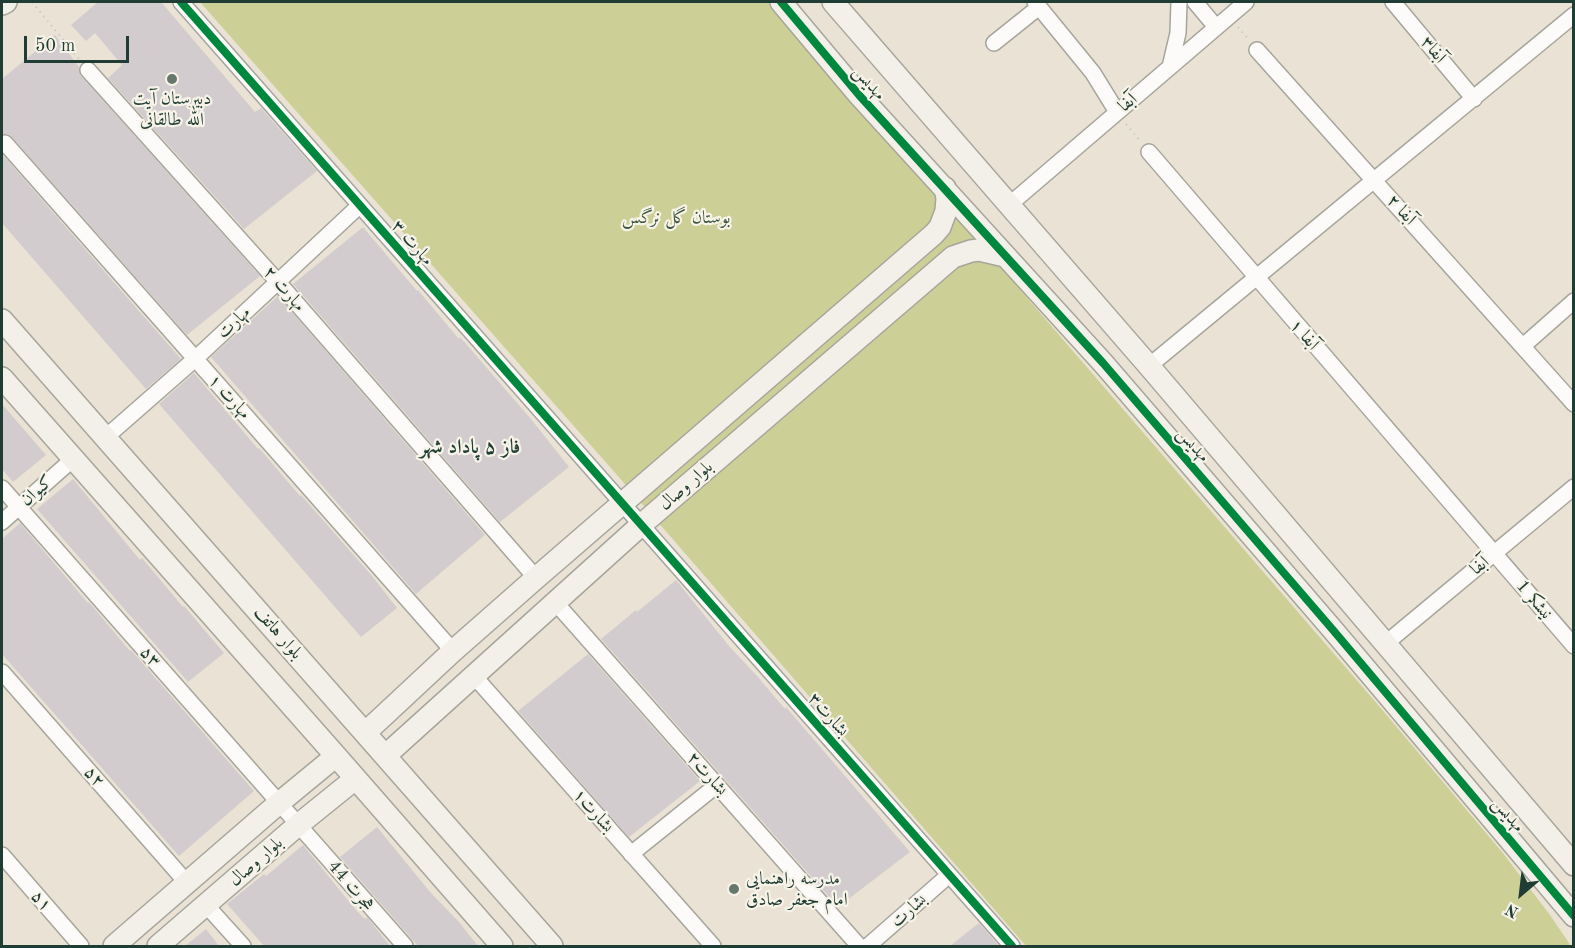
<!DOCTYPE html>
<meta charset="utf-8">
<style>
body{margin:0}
#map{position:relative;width:1575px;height:948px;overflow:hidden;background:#eae2d4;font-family:"Old Standard TT",serif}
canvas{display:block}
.frame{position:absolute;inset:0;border:3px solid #1f3d34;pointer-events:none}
.north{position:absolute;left:1491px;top:864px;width:60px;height:60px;-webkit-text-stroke:4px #f7f3e8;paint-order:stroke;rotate:208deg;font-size:16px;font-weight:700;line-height:24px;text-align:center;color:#1f3d34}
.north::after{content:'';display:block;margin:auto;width:21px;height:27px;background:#1f3d34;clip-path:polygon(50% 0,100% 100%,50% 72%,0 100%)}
.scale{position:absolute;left:24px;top:36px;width:105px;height:27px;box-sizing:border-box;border:3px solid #1f3d34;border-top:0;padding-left:8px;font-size:18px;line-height:21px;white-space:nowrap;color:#1f3d34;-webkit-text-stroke:4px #f7f3e8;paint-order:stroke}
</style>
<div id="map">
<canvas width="1575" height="948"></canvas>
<div class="frame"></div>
<div class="north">N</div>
<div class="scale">50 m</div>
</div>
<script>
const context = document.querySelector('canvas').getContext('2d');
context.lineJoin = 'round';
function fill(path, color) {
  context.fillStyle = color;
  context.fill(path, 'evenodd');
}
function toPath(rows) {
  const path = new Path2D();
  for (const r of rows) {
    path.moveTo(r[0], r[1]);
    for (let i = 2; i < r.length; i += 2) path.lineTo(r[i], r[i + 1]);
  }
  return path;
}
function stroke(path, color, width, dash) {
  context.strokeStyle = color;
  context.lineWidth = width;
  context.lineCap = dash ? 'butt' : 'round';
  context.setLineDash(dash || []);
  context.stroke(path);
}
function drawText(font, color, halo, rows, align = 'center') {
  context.font = font + ' "Old Standard TT",Amiri,serif';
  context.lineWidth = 4.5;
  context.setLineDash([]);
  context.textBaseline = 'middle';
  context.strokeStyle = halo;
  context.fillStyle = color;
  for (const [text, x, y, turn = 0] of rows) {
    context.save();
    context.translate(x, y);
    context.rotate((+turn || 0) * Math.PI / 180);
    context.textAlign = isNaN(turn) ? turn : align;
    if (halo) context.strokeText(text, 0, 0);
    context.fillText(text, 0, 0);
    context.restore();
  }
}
fill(toPath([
 [200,2,772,2,1379,706,1502,852,1550,915,1571,946,1026,946,617,475]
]), '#ccd096');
fill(toPath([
 [98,2,161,2,255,112,261,108,317,171,244,229,108,78,122,65,95,33,86,41,71,25],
 [55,35,79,67,81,76,260,276,187,335,12,137,8,134,2,134,2,79],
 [2,154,181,359,146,389,2,223],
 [363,227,417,291,418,290,459,339,460,337,531,419,569,467,500,522,293,284],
 [278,296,485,535,416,594,211,357],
 [194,373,258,449,259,448,300,496,301,495,372,576,397,608,361,637,159,404],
 [2,404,46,455,13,482,2,469],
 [73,479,140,560,142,558,183,607,184,606,224,653,188,682,37,509],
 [20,523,88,603,89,602,130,651,131,650,254,791,179,856,2,654,2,539],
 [676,580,729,646,757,676,785,709,786,707,910,852,838,907,601,639,636,610,637,612],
 [588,654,700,781,629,837,518,711],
 [377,827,430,892,459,922,478,946,418,946,340,857],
 [303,845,356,910,365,919,367,917,390,946,264,946,227,904,264,874,266,876],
 [979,923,999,946,950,946],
 [206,929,219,946,185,946]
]), '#d2ccce');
const street = toPath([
 [181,2,1012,946],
 [1035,2,1093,73,1117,112],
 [1195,2,1216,27],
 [1393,2,1474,99],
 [994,43,1039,7],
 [1257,50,1574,404],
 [1170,67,1178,33,1179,2],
 [88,70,278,282,536,578],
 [5,143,453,651],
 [1149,152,1574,646],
 [1009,205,1246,2],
 [1523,346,1574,301],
 [1149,366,1574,15],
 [106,437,195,359,359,206],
 [2,488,405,946],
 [2,522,73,459],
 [555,602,859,946],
 [1385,644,1574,487],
 [2,672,187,883],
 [474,676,713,946],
 [631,854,717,785],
 [2,855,81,946],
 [206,905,243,946],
 [868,946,949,875]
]);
const secondary = toPath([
 [781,2,859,95,1103,363,1333,630,1574,916],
 [833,2,1149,366,1574,865],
 [2,4,6,2],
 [2,320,552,946],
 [2,378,336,756,502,946],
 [365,733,453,651,536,578,934,234,940,227,946,211,947,198,945,188],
 [385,756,641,525,953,257,971,251,979,250,1005,256],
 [114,946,279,803,336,756],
 [158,946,298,825,355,779]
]);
stroke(street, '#a6a59c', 18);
stroke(secondary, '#a6a59c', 24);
stroke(toPath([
 [32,2,79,59],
 [1238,27,1248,39],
 [1126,124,1140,141]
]), '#cbcbc7', 2, [1.5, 4.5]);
stroke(street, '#fcfbf9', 15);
stroke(secondary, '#f3f0ea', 21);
stroke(toPath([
 [181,2,1012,946],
 [781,2,859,95,1103,363,1333,630,1574,916]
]), '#00873e', 8);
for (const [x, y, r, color] of [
 [172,79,6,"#66776c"],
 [734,889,6,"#66776c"]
]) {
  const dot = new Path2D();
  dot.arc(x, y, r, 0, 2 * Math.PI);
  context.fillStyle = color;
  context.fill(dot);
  stroke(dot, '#f7f3e8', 2);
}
drawText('18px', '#1f3d34', '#f7f3e8', [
 ["آبفا۳",1433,50,50],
 ["مهدیس",869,83,49],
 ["آبفا",1128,103,-41],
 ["آبفا ۲",1401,210,48],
 ["مهارت ۳",412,243,49],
 ["مهارت ۲",284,289,49],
 ["مهارت",234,323,-43],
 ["آبفا ۱",1304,335,49],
 ["مهارت ۱",229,397,48],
 ["مهدیس",1193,445,49],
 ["بلوار وصال",686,486,-41],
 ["کیوان",37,491,-41],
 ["آبفا",1480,566,-40],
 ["نیشکر 1",1534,600,49],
 ["بلوار هاتف",278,633,49],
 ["۵۳",150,657,49],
 ["بشارت۳",828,715,49],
 ["بشارت۲",707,774,49],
 ["۵۲",94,777,49],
 ["بشارت۱",593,811,49],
 ["مهدیس",1508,815,50],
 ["بلوار وصال",256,862,-41],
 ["هجرت 44",351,886,49],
 ["۵۱",41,901,49],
 ["بشارت",909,911,-41]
]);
drawText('18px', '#1f3d34', '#f7f3e8', [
 ["دبیرستان آیت",172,99],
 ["الله طالقانی",172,120],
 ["مدرسه راهنمایی",746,879,"left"],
 ["امام جعفر صادق",746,900,"left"]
]);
drawText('18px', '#3d573d', '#f7f3e8', [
 ["بوستان گل نرگس",676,218]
]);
drawText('bold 20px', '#1f3d34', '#f7f3e8', [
 ["فاز ۵ پاداد شهر",470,448]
]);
</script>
